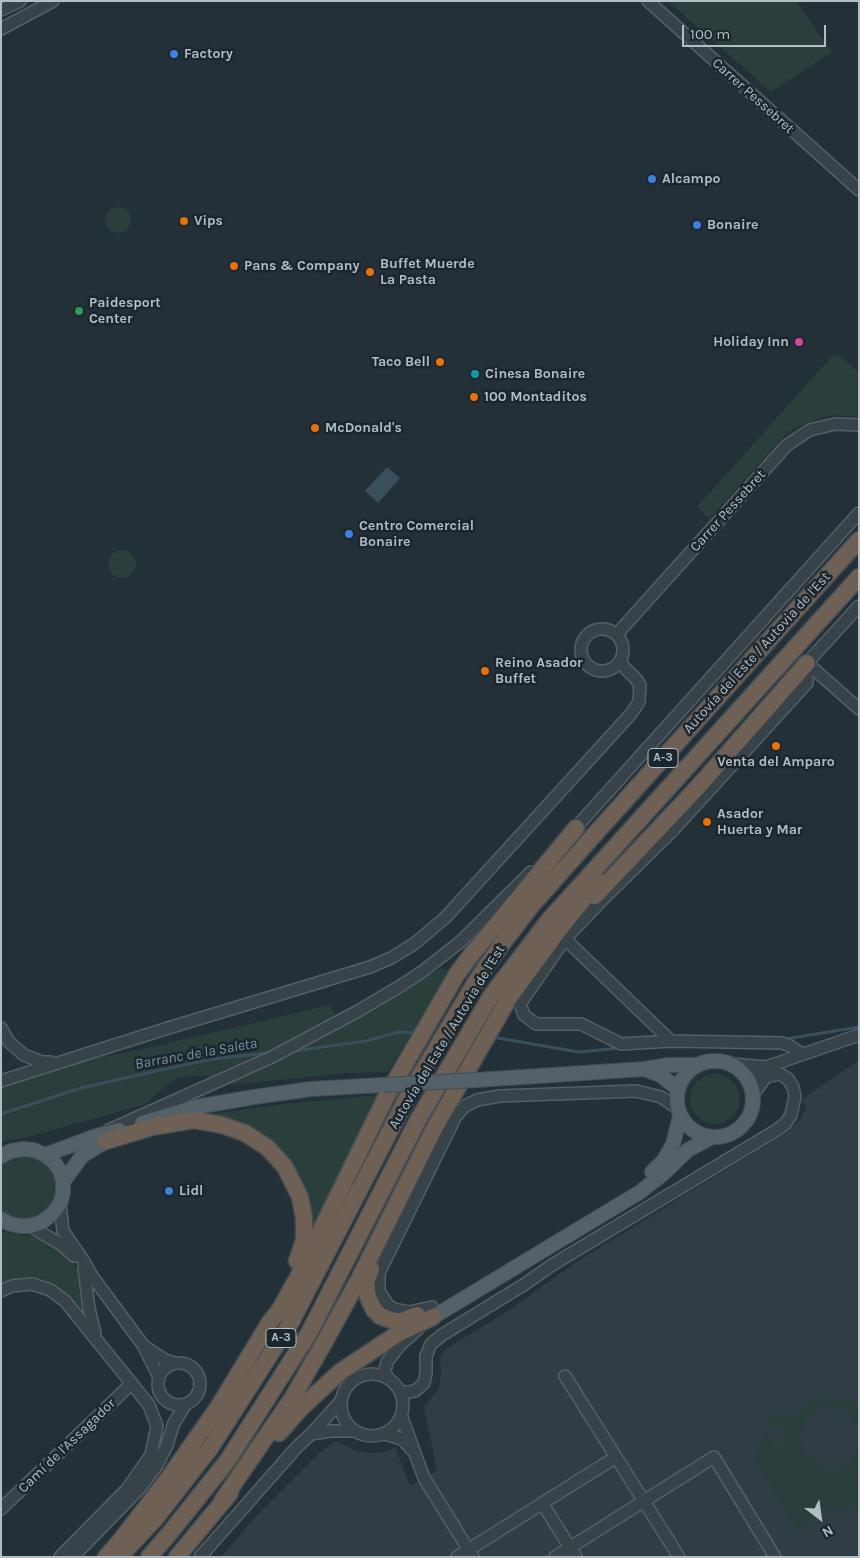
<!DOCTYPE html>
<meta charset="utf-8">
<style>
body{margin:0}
#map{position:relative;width:860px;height:1558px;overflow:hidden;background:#243038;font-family:Karla,sans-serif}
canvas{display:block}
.frame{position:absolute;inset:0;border:2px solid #b2bdc5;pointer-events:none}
.north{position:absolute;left:795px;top:1493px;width:50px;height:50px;-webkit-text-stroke:4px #1c262d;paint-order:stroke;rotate:150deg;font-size:14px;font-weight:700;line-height:20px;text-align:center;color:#b2bdc5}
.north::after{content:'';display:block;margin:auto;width:18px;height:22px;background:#b2bdc5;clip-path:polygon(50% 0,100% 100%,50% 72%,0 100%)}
.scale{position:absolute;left:682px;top:25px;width:144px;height:22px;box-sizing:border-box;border:2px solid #b2bdc5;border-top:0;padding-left:6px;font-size:15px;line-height:18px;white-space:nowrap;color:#b2bdc5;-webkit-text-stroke:4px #1c262d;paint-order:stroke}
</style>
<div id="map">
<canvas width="860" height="1558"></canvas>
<div class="frame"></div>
<div class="north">N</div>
<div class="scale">100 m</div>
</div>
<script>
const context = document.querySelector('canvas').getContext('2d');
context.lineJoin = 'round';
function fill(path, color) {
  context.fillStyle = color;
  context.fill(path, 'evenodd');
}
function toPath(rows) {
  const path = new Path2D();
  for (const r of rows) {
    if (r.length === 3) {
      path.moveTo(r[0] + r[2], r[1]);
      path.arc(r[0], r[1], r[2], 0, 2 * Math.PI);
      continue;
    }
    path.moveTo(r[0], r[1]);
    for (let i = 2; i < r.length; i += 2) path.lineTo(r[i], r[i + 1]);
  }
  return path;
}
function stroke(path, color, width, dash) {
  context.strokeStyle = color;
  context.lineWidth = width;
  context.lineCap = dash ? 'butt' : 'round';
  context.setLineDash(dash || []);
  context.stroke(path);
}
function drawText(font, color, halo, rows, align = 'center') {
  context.font = font + ' Karla,sans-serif';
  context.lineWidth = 5;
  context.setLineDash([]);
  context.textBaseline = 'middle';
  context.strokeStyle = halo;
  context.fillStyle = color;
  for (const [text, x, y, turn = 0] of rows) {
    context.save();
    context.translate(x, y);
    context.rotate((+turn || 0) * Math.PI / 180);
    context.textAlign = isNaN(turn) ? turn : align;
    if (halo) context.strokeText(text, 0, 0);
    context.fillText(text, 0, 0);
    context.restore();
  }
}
fill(toPath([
 [859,1060,859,1557,221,1557,258,1514,318,1454,335,1441,357,1451,367,1453,377,1453,388,1451,395,1447,410,1486,437,1470,424,1407,439,1388,441,1373,440,1357,444,1350,505,1313,575,1263,787,1132,800,1120,806,1107,801,1100]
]), '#313d45');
fill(toPath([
 [668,1,796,1,832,52,771,92],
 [118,220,13],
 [833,355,840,356,859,373,859,417,838,415,823,417,793,429,784,436,709,519,697,507],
 [122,564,14],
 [442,968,449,971,388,1072,347,1073,230,1085,209,1076,191,1076,178,1078,167,1085,146,1104,25,1138,10,1140,1,1143,1,1087,47,1071,79,1062,152,1047,330,1005,335,1015,349,1022],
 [715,1099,25],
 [377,1095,311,1234,303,1191,225,1118,210,1114,283,1104],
 [23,1155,32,1156,41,1160,49,1166,54,1174,56,1184,56,1193,53,1203,47,1210,39,1216,30,1219,21,1220,11,1218,1,1210,1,1165,13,1157],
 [1,1231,36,1237,49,1243,61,1251,73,1262,77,1269,83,1318,51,1285,1,1286],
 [819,1397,838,1402,851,1400,856,1404,859,1415,859,1428,854,1419,845,1411,835,1408,826,1407,811,1414,803,1424,800,1436,801,1446,807,1456,816,1464,826,1467,837,1467,846,1463,854,1456,859,1447,857,1482,859,1508,831,1510,798,1530,757,1462,759,1458,760,1442,766,1436,771,1438,773,1444,778,1445,783,1443,785,1438,786,1429,783,1427,770,1428,767,1420,768,1416,773,1415,789,1417,795,1416,806,1409,812,1400]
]), '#2a3e3b');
fill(toPath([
 [387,467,400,478,378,503,365,491]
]), '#394f5e');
stroke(toPath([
 [492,1037,579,1052,620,1048],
 [785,1039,859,1027],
 [294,1051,366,1041,398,1032,416,1033],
 [1,1114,81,1088,165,1069,213,1059,268,1053]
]), '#394f5e', 3);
const minor = toPath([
 [648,1,859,190],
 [1,10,20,1],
 [1,29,53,1],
 [602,650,21],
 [617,634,787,445,810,430,835,424,859,425],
 [807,663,859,709],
 [571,833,859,513],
 [565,939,671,1041],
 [1,1028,9,1042,24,1055,42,1062,51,1062],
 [802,1054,790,1046,782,1043,671,1041,621,1044,581,1024,536,1024,524,1015,520,1004,565,939,604,898,673,830,807,683,807,663,859,606],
 [731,1064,766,1067],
 [1,1081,165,1029,370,967,391,958,414,944,445,918,630,715,639,702,640,685,636,679,624,667,620,660],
 [750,1083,757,1073,766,1067,859,1035],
 [109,1130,272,1057,358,1011,402,985,423,971,460,942,531,872],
 [60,1204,63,1231,83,1260,92,1276,143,1345,159,1377],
 [30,1226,62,1245,74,1256],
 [84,1268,89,1309,95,1333],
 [1,1291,12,1286,32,1284,50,1290,65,1301,149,1405,157,1426,151,1455,127,1489,60,1557],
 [432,1307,409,1312,394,1309,388,1305,379,1291,379,1273,456,1116,465,1106,477,1100,500,1096,636,1091,661,1097,677,1108],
 [144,1346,165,1360,175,1363],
 [179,1384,21],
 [372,1405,31],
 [565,1376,679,1557],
 [387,1378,385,1370,387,1362,400,1345,419,1328],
 [401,1393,415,1391,424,1383,426,1373,426,1356,431,1344,442,1335,525,1284,552,1265,775,1131,785,1124,791,1115,795,1096,793,1087,788,1079,780,1074,766,1077,753,1094],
 [401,1415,424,1478,473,1557],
 [311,1434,331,1431,353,1431],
 [384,1434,402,1439,412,1450],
 [542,1503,576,1557],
 [1,1509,132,1383],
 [73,1557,140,1488,157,1465,167,1445,174,1423,186,1404],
 [200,1557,297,1447,311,1434,340,1402],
 [457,1557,616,1457],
 [555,1557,714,1457,775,1557]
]);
const major = toPath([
 [715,1099,38],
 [644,1069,660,1075,678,1089],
 [477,1080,644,1069,669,1065,697,1065],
 [142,1123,196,1107,254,1097,311,1089,383,1085],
 [45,1155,96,1136,119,1130],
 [1,1156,11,1151,23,1149,34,1150,45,1155,54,1162,60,1171,63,1182,63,1193,60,1204,52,1214,42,1222,30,1226,20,1226,10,1224,1,1219],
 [652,1172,664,1160,673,1144,680,1116],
 [63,1182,82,1156,115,1136],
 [433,1317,640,1192,663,1174,688,1150,712,1137]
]);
const highway = toPath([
 [595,896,698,787,807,663],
 [106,1141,152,1127,194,1120,222,1125,245,1133,268,1148,285,1167,300,1197,304,1218,304,1241,297,1261],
 [371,1269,366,1283,368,1297,374,1310,380,1316,394,1321,402,1321,417,1315],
 [279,1433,302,1407,340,1372,399,1333,433,1317],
 [222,1501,293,1397,325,1341,359,1279,435,1127,509,998,561,927,598,882],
 [106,1557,121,1540,168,1479,219,1406,270,1322,279,1311,297,1279,387,1095,457,974,472,954,576,828],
 [119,1557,155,1519,211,1447,291,1322,408,1096,475,983,501,945,532,905,586,844,859,540],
 [149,1557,169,1534,228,1460,309,1333,418,1120,491,996,549,920,859,577],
 [177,1557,230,1493]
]);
stroke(minor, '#555f66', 14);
stroke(major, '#434d55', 16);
stroke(highway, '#424c53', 19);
stroke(minor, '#374249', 11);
stroke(major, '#556169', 14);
stroke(highway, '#6e6055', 16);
const majorBridge = toPath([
 [383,1085,477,1080]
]);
stroke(majorBridge, '#434d55', 16, []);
stroke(majorBridge, '#556169', 14);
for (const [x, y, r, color] of [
 [174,54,5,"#3f7fe0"],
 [652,179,5,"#3f7fe0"],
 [184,221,5,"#e8710a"],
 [697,225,5,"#3f7fe0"],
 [234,266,5,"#e8710a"],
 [370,272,5,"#e8710a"],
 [79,311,5,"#2e9e5b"],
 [799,342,5,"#d1479c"],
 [440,362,5,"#e8710a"],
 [475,374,5,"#0f9aa8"],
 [474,397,5,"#e8710a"],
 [315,428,5,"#e8710a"],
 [349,534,5,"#3f7fe0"],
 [485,671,5,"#e8710a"],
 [776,746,5,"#e8710a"],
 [707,822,5,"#e8710a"],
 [169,1191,5,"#3f7fe0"]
]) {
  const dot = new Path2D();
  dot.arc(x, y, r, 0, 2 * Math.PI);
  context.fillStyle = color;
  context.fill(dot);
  stroke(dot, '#1c262d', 2);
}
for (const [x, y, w] of [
 [663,758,30],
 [281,1338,30]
]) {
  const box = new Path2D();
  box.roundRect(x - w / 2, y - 9.5, w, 19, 4);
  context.fillStyle = '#1c262d';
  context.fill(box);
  stroke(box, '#b2bdc5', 1);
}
drawText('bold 12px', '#b2bdc5', null, [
 ["A-3",663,758],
 ["A-3",281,1338]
]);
drawText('bold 14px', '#b2bdc5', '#1c262d', [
 ["Factory",184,54],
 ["Alcampo",662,179],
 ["Vips",194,221],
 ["Bonaire",707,225],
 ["Buffet Muerde",380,264],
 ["La Pasta",380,280],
 ["Pans & Company",244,266],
 ["Paidesport",89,303],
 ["Center",89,319],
 ["Holiday Inn",789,342,"right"],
 ["Taco Bell",430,362,"right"],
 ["Cinesa Bonaire",485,374],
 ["100 Montaditos",484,397],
 ["McDonald's",325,428],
 ["Centro Comercial",359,526],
 ["Bonaire",359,542],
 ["Reino Asador",495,663],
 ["Buffet",495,679],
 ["Venta del Amparo",776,762,"center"],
 ["Asador",717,814],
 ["Huerta y Mar",717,830],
 ["Lidl",179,1191]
], 'left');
drawText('14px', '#b2bdc5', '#1c262d', [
 ["Carrer Pessebret",753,96,42],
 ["Carrer Pessebret",728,511,-48],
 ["Autovía del Este / Autovia de l'Est",757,653,-48],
 ["Autovía del Este / Autovia de l'Est",447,1037,-59],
 ["Camí de l'Assagador",67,1446,-44]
]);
drawText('italic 15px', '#7593a6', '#1c262d', [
 ["Barranc de la Saleta",196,1054,-10]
]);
</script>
